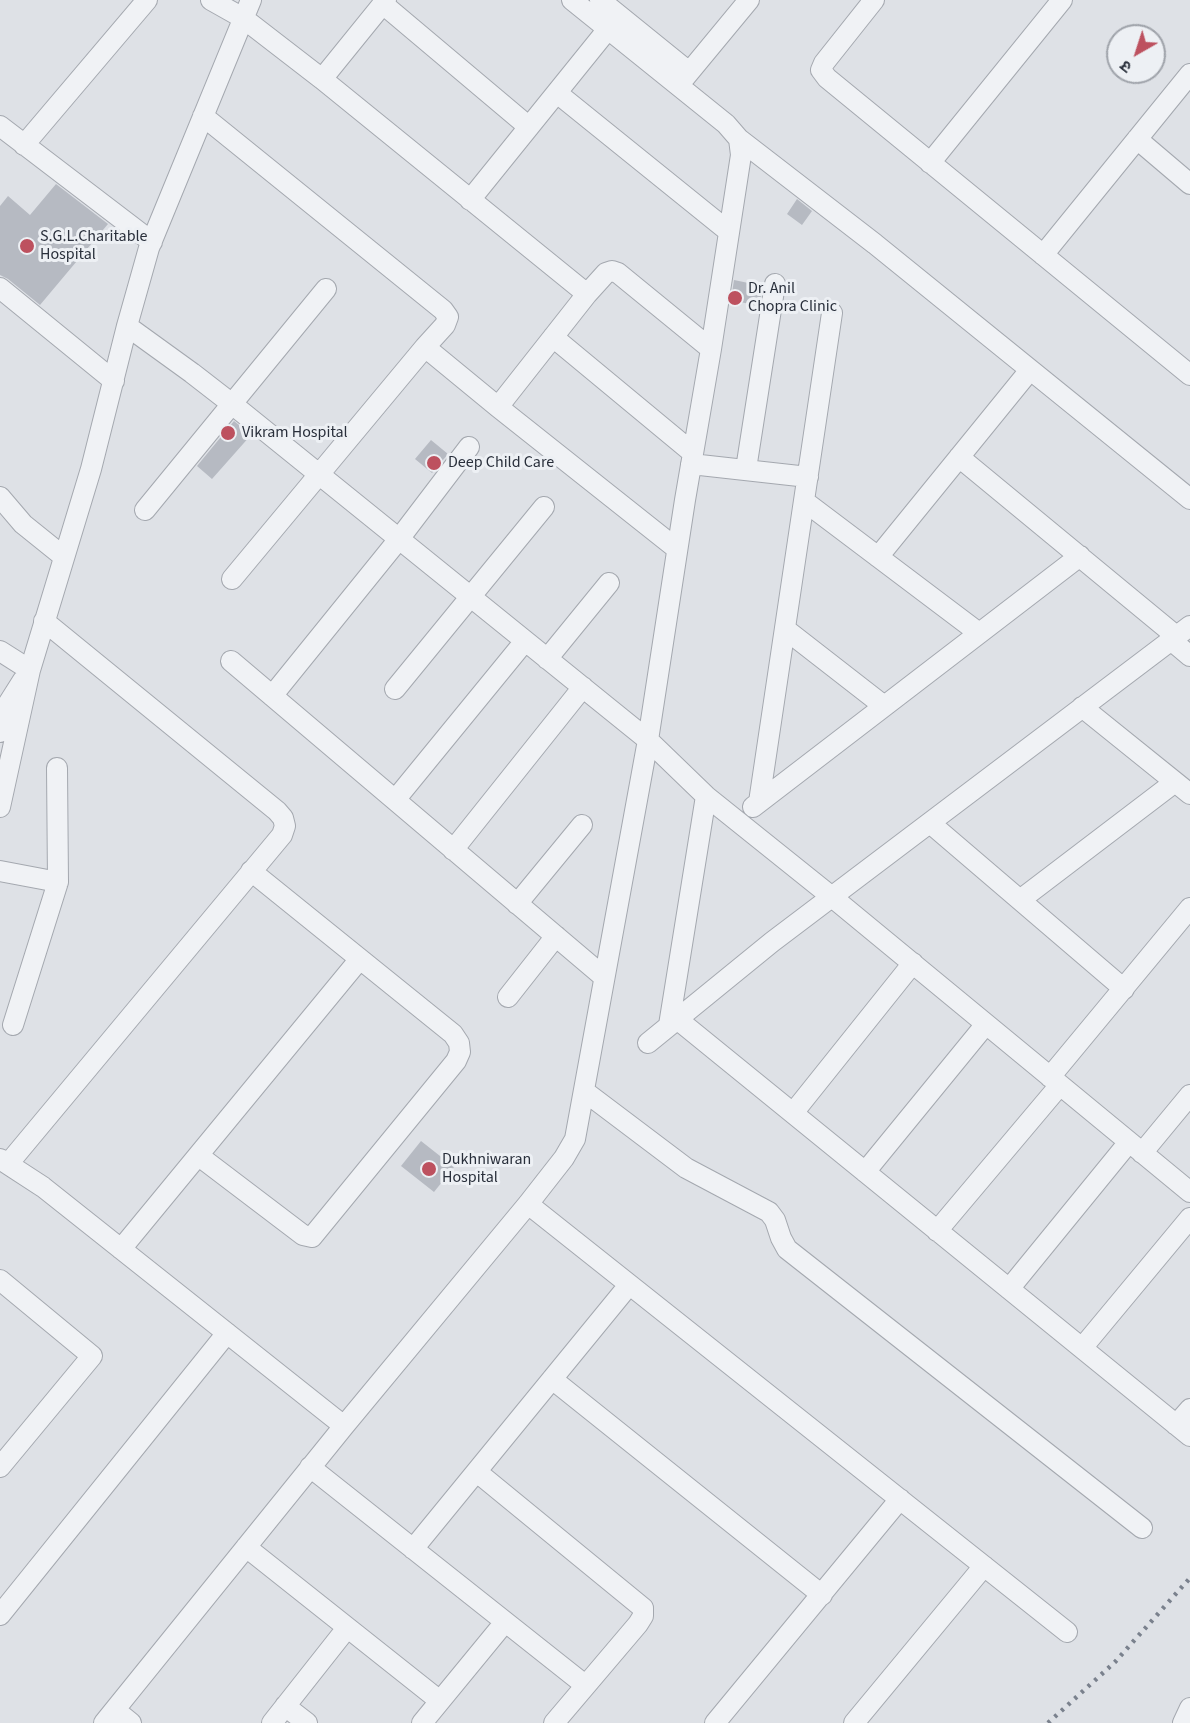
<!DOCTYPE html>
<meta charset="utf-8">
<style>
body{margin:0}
#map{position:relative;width:1190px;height:1723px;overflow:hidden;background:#dee1e6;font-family:"Source Sans 3","Noto Sans Devanagari",sans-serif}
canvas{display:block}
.north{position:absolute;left:1106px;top:24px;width:60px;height:60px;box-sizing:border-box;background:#edf0f4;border:2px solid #9fa3aa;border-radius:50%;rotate:219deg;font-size:16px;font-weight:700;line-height:24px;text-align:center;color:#292f3b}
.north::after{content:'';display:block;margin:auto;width:21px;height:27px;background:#bd515f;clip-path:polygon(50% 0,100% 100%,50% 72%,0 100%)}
</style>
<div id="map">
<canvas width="1190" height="1723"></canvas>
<div class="north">उ</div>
</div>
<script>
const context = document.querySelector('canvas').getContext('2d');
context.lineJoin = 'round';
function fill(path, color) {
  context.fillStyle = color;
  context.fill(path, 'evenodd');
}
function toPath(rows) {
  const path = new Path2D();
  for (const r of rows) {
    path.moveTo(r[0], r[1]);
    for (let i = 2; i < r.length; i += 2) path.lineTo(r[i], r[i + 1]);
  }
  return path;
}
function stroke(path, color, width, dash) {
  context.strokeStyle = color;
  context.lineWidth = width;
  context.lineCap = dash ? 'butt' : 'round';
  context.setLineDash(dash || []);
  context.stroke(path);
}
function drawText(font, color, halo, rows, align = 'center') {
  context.font = font + ' "Source Sans 3",sans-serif';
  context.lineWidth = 6;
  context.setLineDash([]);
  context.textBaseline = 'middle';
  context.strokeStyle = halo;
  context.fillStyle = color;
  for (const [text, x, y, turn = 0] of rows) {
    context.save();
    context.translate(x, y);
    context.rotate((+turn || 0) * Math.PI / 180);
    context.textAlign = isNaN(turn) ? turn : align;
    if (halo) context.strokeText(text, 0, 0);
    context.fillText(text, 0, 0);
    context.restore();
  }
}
fill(toPath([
 [56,184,108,224,40,305,8,279,0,275,0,206,8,196,30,215],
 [797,199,812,211,802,225,787,214],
 [734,280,763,286,759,306,731,300],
 [234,421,251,435,212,479,197,466],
 [431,440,448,454,432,473,415,459],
 [421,1141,454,1167,434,1192,401,1166]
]), '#b6bac2');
const minor = toPath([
 [211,0,243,18,322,79,587,294],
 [572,0,726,124,739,139,875,244,1190,499],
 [600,0,689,72],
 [874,0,824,63,821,70,827,78,1190,375],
 [383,4,529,127],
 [322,79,386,0],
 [682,81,749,0],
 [557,93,728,231],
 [203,116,443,310,448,317,445,325,425,347,232,579],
 [0,126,152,242],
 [1137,139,1190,184],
 [24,145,147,0],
 [930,163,1062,0],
 [470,200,608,29],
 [1043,255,1190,74],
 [0,288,114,381],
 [127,326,192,373,232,404,648,740,706,796,832,897,1190,1192],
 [553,337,693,453],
 [425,347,498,407,677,549],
 [498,407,587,294,606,273,612,271,618,273,711,349],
 [959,457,1176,636],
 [691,464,808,477],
 [746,469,775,284],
 [0,497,23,524,64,557],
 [804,501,979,633],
 [145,510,326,289],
 [878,557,1030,370],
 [785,629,884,706],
 [1171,640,1190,656],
 [0,651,30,670],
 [547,659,609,583],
 [231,661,604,977],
 [395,689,544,507],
 [272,696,399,539,469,447],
 [1082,707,1190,794],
 [0,732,6,707,23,680],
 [57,768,58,882],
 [395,800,525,641],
 [759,802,832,313],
 [0,807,30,670,91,469,127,326,149,248,251,0],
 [753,807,1080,556],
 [930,823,1124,989],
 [453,850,583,687],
 [0,871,58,882,13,1025],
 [1020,900,1175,782],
 [517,904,582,825],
 [508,997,556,936],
 [677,1019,1190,1436],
 [669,1025,706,796],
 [648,1043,772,942,1190,626],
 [1050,1077,1190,908],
 [584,1091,686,1168,769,1212,775,1220,781,1238,787,1249,1142,1528],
 [793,1113,913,963],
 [1142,1153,1190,1095],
 [199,1156,303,1235,312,1237,456,1061,460,1052,459,1043,453,1034,251,871],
 [0,1159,43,1187,344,1426],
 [8,1164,282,835,285,826,283,818,277,811,44,621],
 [865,1172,986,1024],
 [528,1204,1067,1632],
 [937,1231,1060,1085],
 [121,1249,359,960],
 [0,1280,92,1356,0,1467],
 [1009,1289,1129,1142],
 [1082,1348,1190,1218],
 [552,1379,822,1595],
 [1176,1425,1190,1409],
 [310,1467,585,1685],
 [477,1472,643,1608,643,1616,638,1624,554,1723],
 [246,1547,440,1701],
 [413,1549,629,1285],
 [0,1615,227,1333],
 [285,1706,307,1723],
 [115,1710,131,1723],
 [104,1723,344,1426,528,1204,564,1158,575,1139,648,740,685,500,711,349,741,155,739,139],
 [272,1723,347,1628],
 [422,1723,505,1622],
 [715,1723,900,1499],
 [854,1723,984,1566],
 [1183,1723,1190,1708]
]);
stroke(minor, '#a4a8af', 22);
stroke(minor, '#f0f2f5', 20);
stroke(toPath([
 [1048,1723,1115,1662,1190,1578]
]), '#7a818d', 4.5, [3, 6]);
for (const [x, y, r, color] of [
 [27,246,8,"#bd515f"],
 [735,298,8,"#bd515f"],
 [228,433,8,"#bd515f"],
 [434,463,8,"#bd515f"],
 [429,1169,8,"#bd515f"]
]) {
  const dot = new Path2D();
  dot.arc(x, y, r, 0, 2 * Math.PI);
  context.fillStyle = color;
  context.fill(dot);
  stroke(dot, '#edf0f4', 2);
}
drawText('16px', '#292f3b', '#edf0f4', [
 ["S.G.L.Charitable",40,237],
 ["Hospital",40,255],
 ["Dr. Anil",748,289],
 ["Chopra Clinic",748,307],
 ["Vikram Hospital",242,433],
 ["Deep Child Care",448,463],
 ["Dukhniwaran",442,1160],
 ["Hospital",442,1178]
], 'left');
</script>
